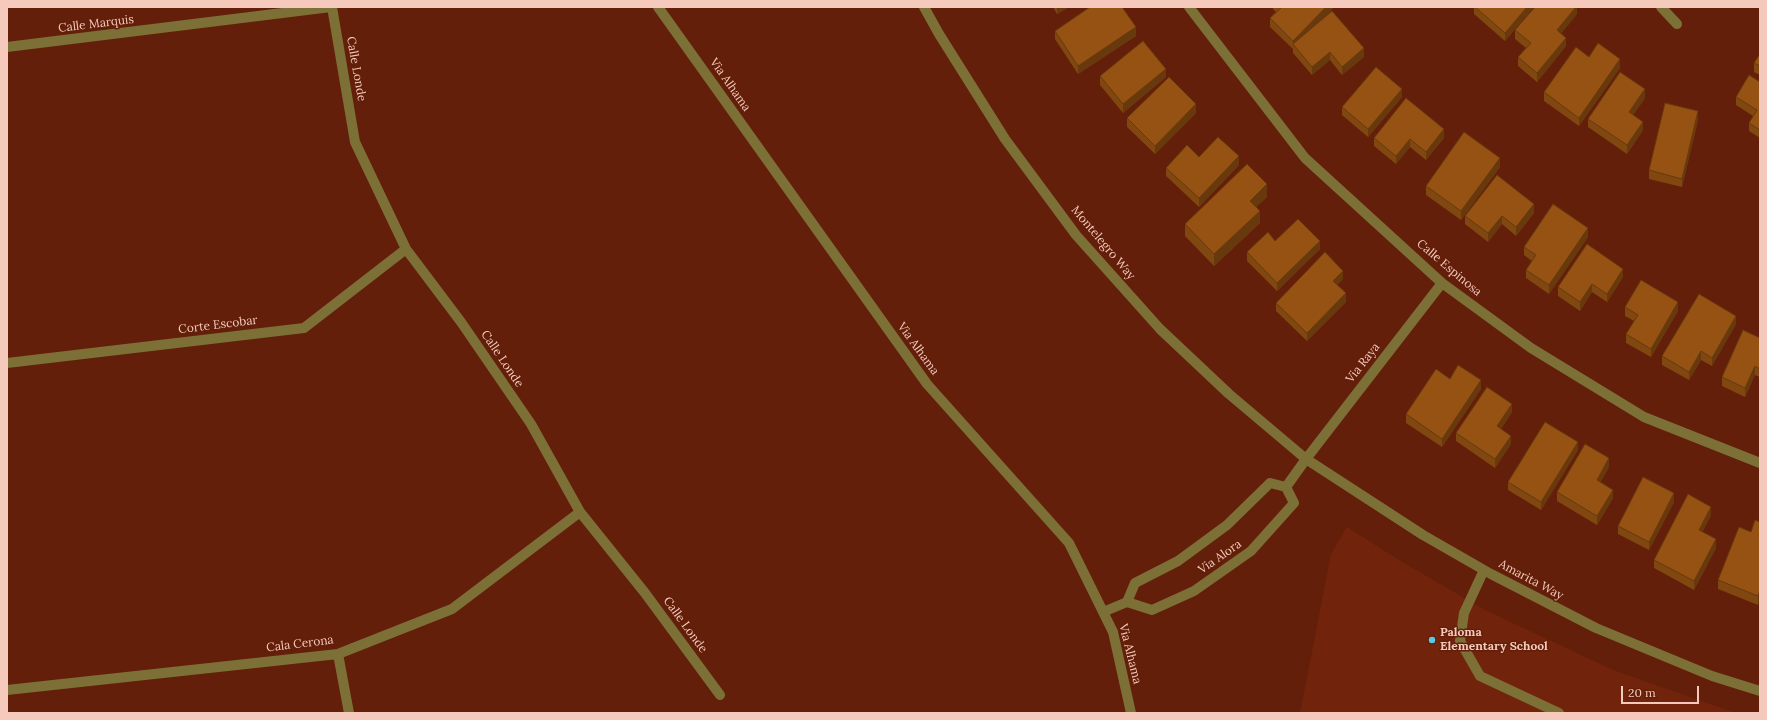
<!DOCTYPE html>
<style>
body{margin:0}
#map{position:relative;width:1767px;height:720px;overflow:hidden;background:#631f09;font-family:Lora,serif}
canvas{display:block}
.frame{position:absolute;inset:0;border:8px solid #f5cabd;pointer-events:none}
.scale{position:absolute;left:1621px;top:686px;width:78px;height:18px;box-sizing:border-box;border:2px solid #f5cabd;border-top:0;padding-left:5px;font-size:12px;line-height:14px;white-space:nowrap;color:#f5cabd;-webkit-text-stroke:3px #631f09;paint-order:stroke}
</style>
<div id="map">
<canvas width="1767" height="720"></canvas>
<div class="frame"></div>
<div class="scale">20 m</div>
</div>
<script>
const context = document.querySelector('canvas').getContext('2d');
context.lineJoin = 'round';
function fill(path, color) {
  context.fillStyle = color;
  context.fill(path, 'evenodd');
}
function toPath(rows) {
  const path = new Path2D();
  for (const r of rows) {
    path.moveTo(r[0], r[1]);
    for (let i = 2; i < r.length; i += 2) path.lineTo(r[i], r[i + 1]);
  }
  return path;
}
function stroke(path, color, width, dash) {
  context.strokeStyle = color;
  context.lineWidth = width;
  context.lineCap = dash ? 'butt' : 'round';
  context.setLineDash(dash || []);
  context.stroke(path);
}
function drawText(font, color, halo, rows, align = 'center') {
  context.font = font + ' Lora,serif';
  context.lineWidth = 3;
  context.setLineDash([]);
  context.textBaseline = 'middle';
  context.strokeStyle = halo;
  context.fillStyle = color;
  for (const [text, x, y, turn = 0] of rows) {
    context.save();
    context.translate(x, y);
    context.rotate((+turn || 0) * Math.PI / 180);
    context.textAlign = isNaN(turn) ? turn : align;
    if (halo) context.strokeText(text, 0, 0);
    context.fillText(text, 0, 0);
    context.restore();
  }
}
fill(toPath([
 [1347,527,1399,560,1485,610,1613,670,1736,713,1300,713,1331,554]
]), '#71240b');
stroke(toPath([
 [332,7,355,142,406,249,461,322,531,424,580,512,645,593,720,695],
 [658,7,927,384,1069,543,1113,632,1131,713],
 [924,7,939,34,1005,139,1076,235,1160,329,1229,394,1306,459,1423,535,1491,574,1596,628,1712,676,1760,691],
 [1189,7,1305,158,1442,283,1531,348,1644,417,1760,463],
 [1661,7,1677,24],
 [7,47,331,7],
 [7,363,304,328,406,249],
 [1286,487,1306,459,1442,283],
 [1484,570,1464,613,1460,641,1480,676,1559,713],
 [1127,602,1135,583,1178,561,1227,525,1270,483,1286,487],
 [1103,612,1127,602,1152,610,1194,591,1251,551,1294,503,1286,487],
 [338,654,349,713],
 [7,690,338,654,452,609,580,512]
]), '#7c7037', 10);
fill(toPath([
 [1053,7,1069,7,1057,14],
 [1273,7,1334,7,1320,21,1364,57,1342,75,1330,60,1312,75,1293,53,1293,49,1270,27,1270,18,1276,12,1273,9],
 [1474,7,1534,7,1505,41,1474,14],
 [1577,7,1577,14,1561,33,1566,46,1537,82,1518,66,1518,57,1526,48,1515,39,1515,30],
 [1055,31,1136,36,1078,74,1055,39],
 [1760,54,1760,75,1754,72,1754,63],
 [1589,57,1620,68,1579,126,1544,101,1544,92],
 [1100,76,1166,77,1123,113,1100,85],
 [1760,82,1760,138,1749,131,1749,123,1753,116,1736,105,1736,97],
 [1402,97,1368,137,1342,115,1342,107],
 [1645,98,1633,115,1643,130,1627,154,1588,127,1588,119],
 [1196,113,1155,154,1127,127,1127,118],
 [1698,120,1682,187,1649,179,1649,170],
 [1374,138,1444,138,1426,160,1410,147,1396,164,1374,146],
 [1199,157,1239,165,1199,207,1166,176,1166,168],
 [1500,167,1461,220,1426,195,1426,186],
 [1267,197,1256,207,1260,223,1214,266,1185,236,1185,224],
 [1534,213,1516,236,1502,224,1488,242,1465,224,1465,216],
 [1588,237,1549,294,1526,278,1526,270,1532,261,1524,255,1524,247],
 [1320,249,1277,291,1247,261,1247,252],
 [1623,277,1607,302,1592,292,1580,311,1558,296,1558,287],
 [1343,279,1337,285,1346,302,1307,341,1276,311,1276,303],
 [1625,307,1678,311,1651,357,1626,343,1626,334,1634,321,1625,316],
 [1736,324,1712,366,1701,360,1689,380,1662,365,1662,356],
 [1760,338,1760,377,1755,375,1745,397,1722,386,1722,377],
 [1450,379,1481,389,1442,447,1406,423,1406,414],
 [1512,412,1501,429,1511,444,1495,468,1456,441,1456,433],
 [1578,450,1541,510,1508,490,1508,482],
 [1609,467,1600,482,1613,498,1597,525,1557,501,1557,492],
 [1674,502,1649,550,1618,534,1618,526],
 [1711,515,1702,532,1716,548,1694,590,1654,568,1654,560],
 [1760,522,1758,605,1718,589,1718,580,1751,532]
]), '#804710');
fill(toPath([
 [1057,7,1069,7,1057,14],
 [1326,7,1334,7,1295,47,1293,44,1293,49,1293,41],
 [1527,7,1534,7,1505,41,1505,33],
 [1576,7,1577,7,1577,14,1557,39,1557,30],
 [1136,27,1136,36,1078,74,1078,66],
 [1566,38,1566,46,1537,82,1537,73],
 [1364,48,1364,57,1342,75,1342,67],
 [1330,52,1330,60,1312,75,1312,67],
 [1620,59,1620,68,1579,126,1579,118],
 [1166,69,1166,77,1123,113,1123,104],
 [1402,89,1402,97,1368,137,1368,129],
 [1645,89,1645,98,1629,121,1629,112],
 [1196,104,1196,113,1155,154,1155,146],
 [1698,111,1698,120,1682,187,1682,179],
 [1643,122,1643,130,1627,154,1627,145],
 [1444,129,1444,138,1426,160,1426,152],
 [1410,139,1410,147,1396,164,1396,156],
 [1239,156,1239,165,1199,207,1199,198],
 [1500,158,1500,167,1461,220,1461,211],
 [1267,184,1267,197,1250,213,1250,201],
 [1534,204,1534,213,1516,236,1516,227],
 [1260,211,1260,223,1214,266,1214,254],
 [1502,216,1502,224,1488,242,1488,233],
 [1588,228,1588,237,1549,294,1549,285],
 [1320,241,1320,249,1277,291,1277,283],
 [1623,269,1623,277,1607,302,1607,294],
 [1343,271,1343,279,1333,289,1333,281],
 [1592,284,1592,292,1580,311,1580,302],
 [1346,293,1346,302,1307,341,1307,333],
 [1678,302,1678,311,1651,357,1651,349],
 [1736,316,1736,324,1712,366,1712,358],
 [1701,351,1701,360,1689,380,1689,372],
 [1755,366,1755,375,1745,397,1745,388],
 [1481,380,1481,389,1442,447,1442,439],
 [1512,404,1512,412,1497,435,1497,426],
 [1511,436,1511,444,1495,468,1495,459],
 [1578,442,1578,450,1541,510,1541,502],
 [1609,458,1609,467,1597,489,1597,480],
 [1613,490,1613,498,1597,525,1597,516],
 [1674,493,1674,502,1649,550,1649,542],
 [1711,507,1711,515,1699,539,1699,530],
 [1716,539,1716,548,1694,590,1694,581],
 [1760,591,1760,600,1758,605,1758,596]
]), '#68390d');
const building = toPath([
 [1090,7,1122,7,1136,27,1078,66,1055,31,1090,7],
 [1280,7,1326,7,1293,41,1270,18,1281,8,1280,7],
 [1475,7,1527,7,1505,33,1475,7],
 [1535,7,1576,7,1557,30,1566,38,1537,73,1518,57,1531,43,1515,30,1535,7],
 [1332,11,1364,48,1342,67,1330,52,1312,67,1293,44,1332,11],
 [1143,41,1166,69,1123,104,1100,76,1143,41],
 [1598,43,1620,59,1579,118,1544,92,1576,47,1589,57,1598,43],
 [1760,54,1760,66,1754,63,1760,54],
 [1376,67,1402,89,1368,129,1342,107,1376,67],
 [1620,72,1645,89,1629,112,1643,122,1627,145,1588,119,1620,72],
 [1749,75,1760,82,1760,130,1749,123,1757,110,1736,97,1749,75],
 [1169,77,1196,104,1155,146,1127,118,1169,77],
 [1406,98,1444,129,1426,152,1410,139,1396,156,1374,138,1406,98],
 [1665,103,1698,111,1682,179,1649,170,1665,103],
 [1464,132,1500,158,1461,211,1426,186,1464,132],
 [1218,137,1239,156,1199,198,1166,168,1187,145,1199,157,1218,137],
 [1247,164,1267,184,1250,201,1260,211,1214,254,1185,224,1247,164],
 [1497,175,1534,204,1516,227,1502,216,1488,233,1465,216,1497,175],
 [1553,204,1588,228,1549,285,1526,270,1536,255,1524,247,1553,204],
 [1298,219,1320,241,1277,283,1247,252,1268,232,1275,241,1298,219],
 [1587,244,1623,269,1607,294,1592,284,1580,302,1558,287,1587,244],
 [1325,252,1343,271,1333,281,1346,293,1307,333,1276,303,1325,252],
 [1641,280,1678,302,1651,349,1626,334,1638,315,1625,307,1641,280],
 [1699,294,1736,316,1712,358,1701,351,1689,372,1662,356,1699,294],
 [1743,330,1760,338,1760,369,1755,366,1745,388,1722,377,1743,330],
 [1458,365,1481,380,1442,439,1406,414,1436,369,1450,379,1458,365],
 [1487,387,1512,404,1497,426,1511,436,1495,459,1456,433,1487,387],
 [1545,422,1578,442,1541,502,1508,482,1545,422],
 [1585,444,1609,458,1597,480,1613,490,1597,516,1557,492,1585,444],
 [1643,477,1674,493,1649,542,1618,526,1643,477],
 [1688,494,1711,507,1699,530,1716,539,1694,581,1654,560,1688,494],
 [1755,520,1760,522,1760,591,1758,596,1718,580,1739,527,1751,532,1755,520]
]);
fill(building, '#955213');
stroke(building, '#68390d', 1);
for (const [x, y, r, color] of [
 [1432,640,4,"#59c8e5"]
]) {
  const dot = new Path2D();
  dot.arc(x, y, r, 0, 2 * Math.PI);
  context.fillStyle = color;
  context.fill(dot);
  stroke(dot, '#631f09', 1.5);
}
drawText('12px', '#f5cabd', '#631f09', [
 ["Calle Marquis",96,24,-7],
 ["Calle Londe",356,69,80],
 ["Via Alhama",730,85,55],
 ["Montelegro Way",1103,243,50],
 ["Calle Espinosa",1449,268,40],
 ["Corte Escobar",218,325,-7],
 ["Via Alhama",918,349,54],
 ["Calle Londe",502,359,56],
 ["Via Raya",1363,363,-52],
 ["Via Alora",1220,557,-35],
 ["Amarita Way",1531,580,28],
 ["Calle Londe",685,625,54],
 ["Cala Cerona",300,644,-7],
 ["Via Alhama",1130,654,76]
]);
drawText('bold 12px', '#f5cabd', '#631f09', [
 ["Paloma",1440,633],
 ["Elementary School",1440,647]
], 'left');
</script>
